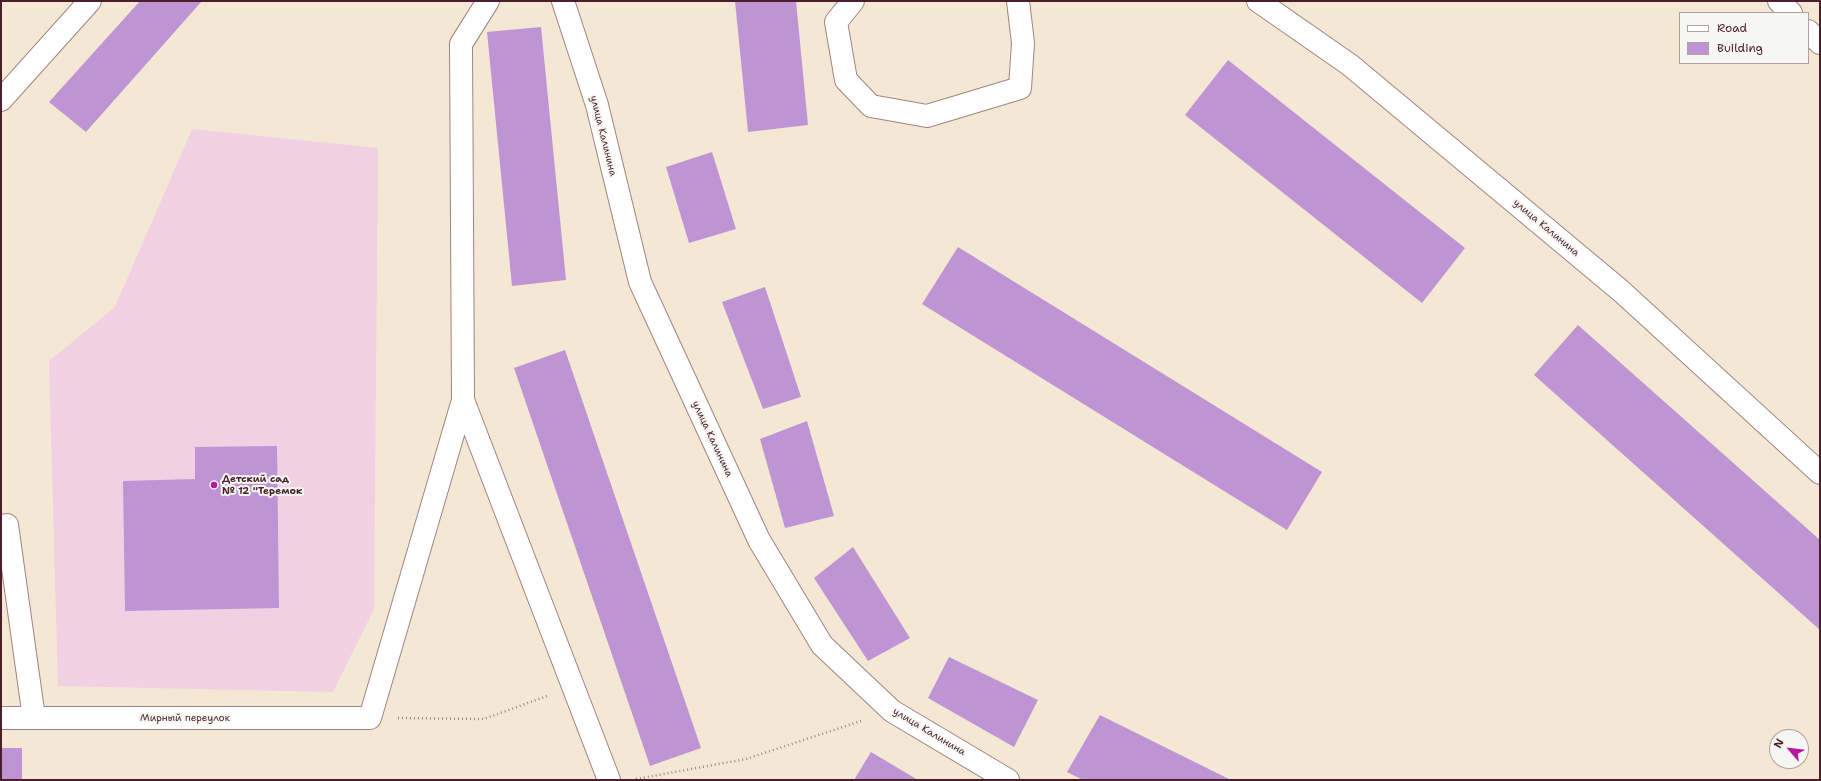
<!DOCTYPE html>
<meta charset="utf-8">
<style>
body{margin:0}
#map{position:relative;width:1821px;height:781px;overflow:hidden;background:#f4e8d5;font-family:"Shantell Sans",sans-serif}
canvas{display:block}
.frame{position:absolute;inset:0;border:2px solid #4a1f2b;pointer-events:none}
.legend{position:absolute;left:1679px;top:12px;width:130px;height:52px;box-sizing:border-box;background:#f6f6f2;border:1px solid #b1a0a2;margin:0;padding:5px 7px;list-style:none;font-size:12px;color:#4a1f2b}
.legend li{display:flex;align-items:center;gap:8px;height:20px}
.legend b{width:20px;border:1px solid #b1a0a2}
.north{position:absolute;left:1769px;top:729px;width:40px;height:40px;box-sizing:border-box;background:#f6f6f2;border:1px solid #b1a0a2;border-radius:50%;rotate:298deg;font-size:11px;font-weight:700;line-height:16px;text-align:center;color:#4a1f2b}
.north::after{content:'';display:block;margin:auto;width:14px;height:18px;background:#b5179e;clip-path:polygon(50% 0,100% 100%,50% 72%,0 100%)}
</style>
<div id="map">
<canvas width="1821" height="781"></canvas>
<div class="frame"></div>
<ul class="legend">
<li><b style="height:5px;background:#fff"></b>Road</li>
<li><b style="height:11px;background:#bf94d4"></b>Building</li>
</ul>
<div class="north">N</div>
</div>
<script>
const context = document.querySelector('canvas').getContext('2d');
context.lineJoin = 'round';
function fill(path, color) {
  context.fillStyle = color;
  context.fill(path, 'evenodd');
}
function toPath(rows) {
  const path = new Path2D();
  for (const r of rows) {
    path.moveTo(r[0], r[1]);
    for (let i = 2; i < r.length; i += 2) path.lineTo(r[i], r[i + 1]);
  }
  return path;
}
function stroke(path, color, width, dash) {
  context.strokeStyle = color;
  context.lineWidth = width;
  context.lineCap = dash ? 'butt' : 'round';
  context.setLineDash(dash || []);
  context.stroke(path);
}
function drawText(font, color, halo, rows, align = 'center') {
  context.font = font + ' "Shantell Sans",sans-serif';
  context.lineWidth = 4;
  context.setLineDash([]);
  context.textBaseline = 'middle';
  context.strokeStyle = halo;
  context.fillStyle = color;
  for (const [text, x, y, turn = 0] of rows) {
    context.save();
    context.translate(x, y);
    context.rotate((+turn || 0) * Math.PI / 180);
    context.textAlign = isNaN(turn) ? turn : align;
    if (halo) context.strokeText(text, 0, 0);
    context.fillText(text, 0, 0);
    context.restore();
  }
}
fill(toPath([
 [192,129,378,148,374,609,333,692,58,686,49,361,115,307]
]), '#f1d0e3');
fill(toPath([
 [140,1,202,1,86,132,49,102],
 [735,1,796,1,808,125,748,132],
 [541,27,566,280,512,286,487,32],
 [1228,60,1465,248,1422,303,1185,115],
 [712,152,736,229,689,243,666,167],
 [958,247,1322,472,1287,530,922,304],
 [765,287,801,397,763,409,722,302],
 [1578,325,1820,540,1820,630,1534,375],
 [565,350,701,748,650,766,514,368],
 [807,421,834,516,785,528,760,439],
 [277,446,279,608,125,611,123,481,195,479,195,447],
 [853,547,910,638,868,661,814,578],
 [949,657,1038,700,1014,747,928,698],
 [1100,715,1231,780,1083,780,1067,772],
 [1,748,22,748,22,780,1,780],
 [871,752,918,780,854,780]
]), '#bf94d4');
const minor = toPath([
 [563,1,597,105,640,282,759,540,822,645,892,711,1008,780],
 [853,1,836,22,846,80,871,106,927,116,1020,88,1023,43,1018,1],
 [1258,1,1350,65,1621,291,1820,473],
 [1779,1,1791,13],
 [1808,31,1820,43],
 [1,100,90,1],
 [463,400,609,780],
 [1,526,7,525,34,718],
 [1,718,370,718,463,400,461,44,488,1]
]);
stroke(minor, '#9f8480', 24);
stroke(toPath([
 [398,718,484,719,547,696],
 [636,779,746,759,861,721]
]), '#9f8480', 2.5, [1, 3]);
stroke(minor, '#fff', 22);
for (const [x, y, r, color] of [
 [214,485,4,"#b5179e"]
]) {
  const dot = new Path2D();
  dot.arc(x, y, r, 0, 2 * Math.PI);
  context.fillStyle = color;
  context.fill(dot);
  stroke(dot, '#f6f6f2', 1.5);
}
drawText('10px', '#4a1f2b', '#f6f6f2', [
 ["улица Калинина",603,136,76],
 ["улица Калинина",1546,228,40],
 ["улица Калинина",712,439,65],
 ["Мирный переулок",185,718],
 ["улица Калинина",929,732,31]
]);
drawText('bold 10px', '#4a1f2b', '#f6f6f2', [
 ["Детский сад",222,479],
 ["№ 12 \"Теремок",222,491]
], 'left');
</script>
